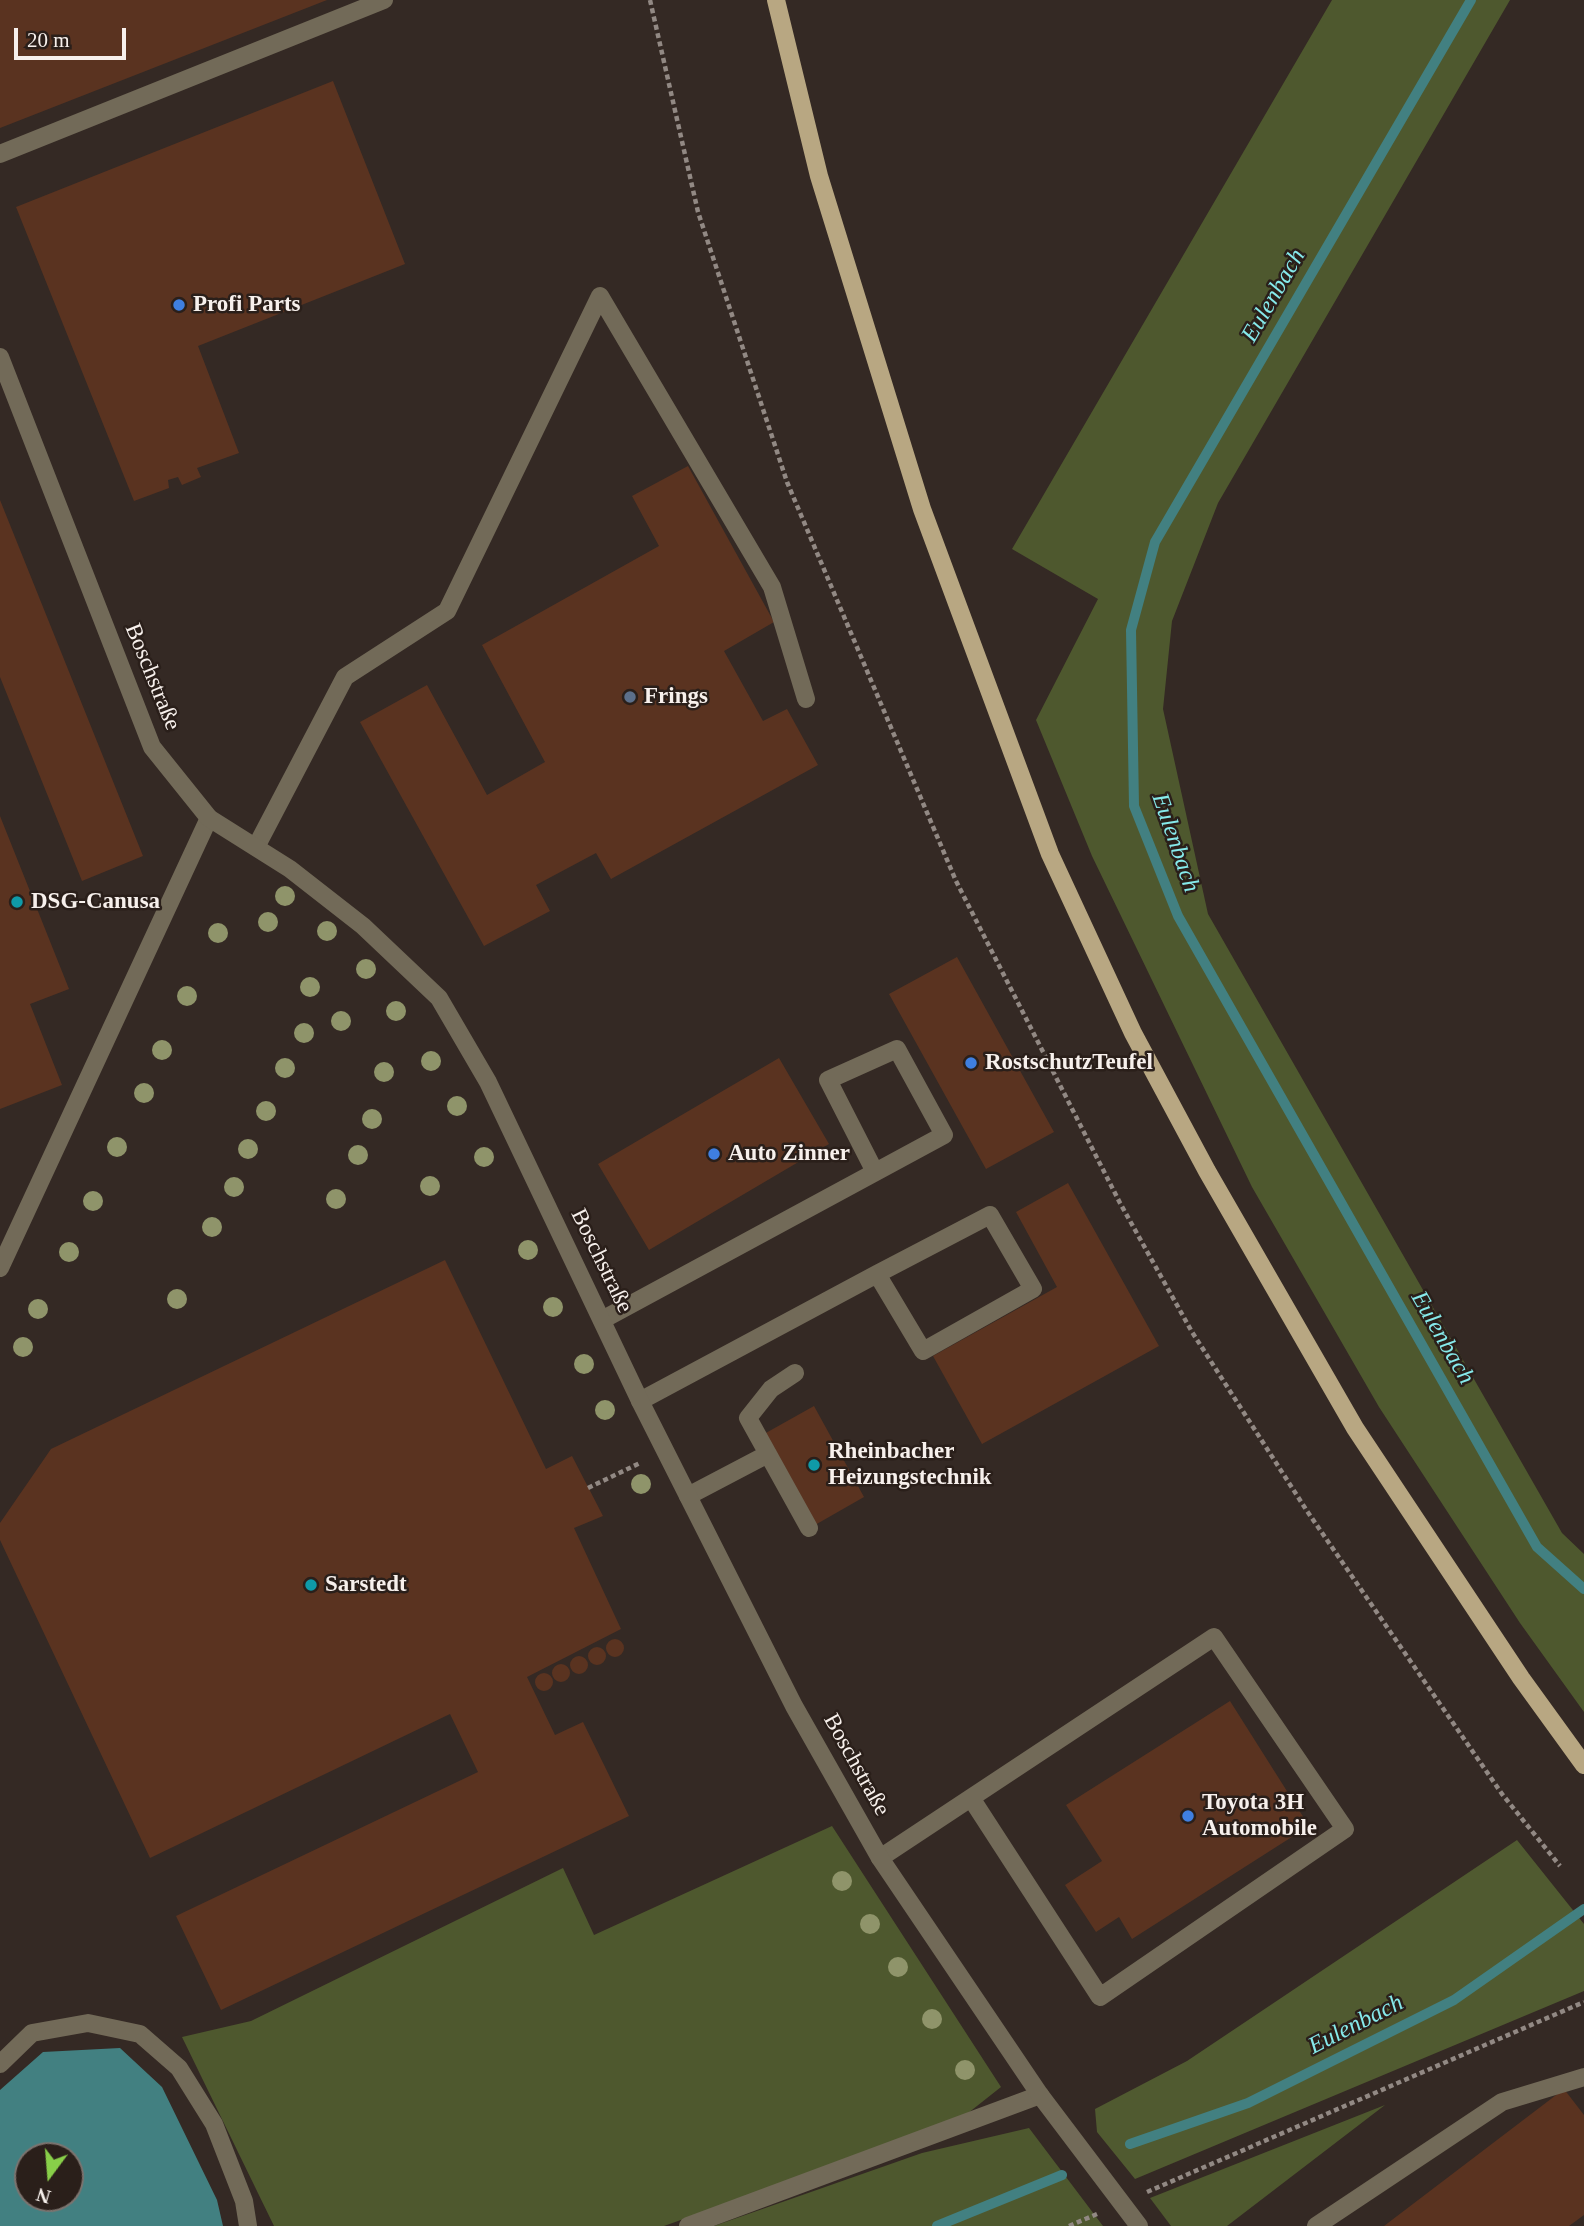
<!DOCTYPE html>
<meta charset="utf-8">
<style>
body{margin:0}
#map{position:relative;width:1584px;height:2226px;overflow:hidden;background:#342924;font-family:"Times New Roman",serif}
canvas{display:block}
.north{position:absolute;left:14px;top:2142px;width:70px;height:70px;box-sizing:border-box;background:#2a1f1a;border:2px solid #7c736e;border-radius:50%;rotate:196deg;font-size:19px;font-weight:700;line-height:28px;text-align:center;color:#f7f0ec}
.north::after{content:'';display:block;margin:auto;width:24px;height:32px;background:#88cf49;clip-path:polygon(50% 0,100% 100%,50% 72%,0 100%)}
.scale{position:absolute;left:14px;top:28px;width:112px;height:32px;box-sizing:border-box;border:4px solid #f7f0ec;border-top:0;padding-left:9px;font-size:21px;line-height:24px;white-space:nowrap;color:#f7f0ec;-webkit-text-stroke:5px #2a1f1a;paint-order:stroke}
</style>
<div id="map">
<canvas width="1584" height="2226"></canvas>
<div class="north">N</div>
<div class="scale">20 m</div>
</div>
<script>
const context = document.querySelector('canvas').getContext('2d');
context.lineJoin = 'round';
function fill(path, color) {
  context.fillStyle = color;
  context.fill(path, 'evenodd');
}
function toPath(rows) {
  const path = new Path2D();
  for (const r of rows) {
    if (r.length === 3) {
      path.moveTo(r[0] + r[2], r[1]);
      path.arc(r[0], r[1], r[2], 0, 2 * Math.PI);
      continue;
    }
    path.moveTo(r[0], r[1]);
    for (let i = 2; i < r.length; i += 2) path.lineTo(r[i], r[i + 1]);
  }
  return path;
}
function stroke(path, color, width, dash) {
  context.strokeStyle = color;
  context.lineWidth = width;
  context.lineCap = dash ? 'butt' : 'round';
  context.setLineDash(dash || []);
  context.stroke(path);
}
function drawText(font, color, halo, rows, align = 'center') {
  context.font = font + ' "Times New Roman",serif';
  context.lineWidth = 5;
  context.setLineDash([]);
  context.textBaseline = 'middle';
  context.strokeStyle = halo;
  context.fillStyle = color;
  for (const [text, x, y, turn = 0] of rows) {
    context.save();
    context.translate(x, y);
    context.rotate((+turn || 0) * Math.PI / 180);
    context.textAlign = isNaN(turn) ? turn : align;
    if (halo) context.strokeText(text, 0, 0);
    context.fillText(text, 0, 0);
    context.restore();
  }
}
fill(toPath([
 [1332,0,1510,0,1218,503,1172,621,1163,709,1208,914,1562,1533,1584,1554,1584,1712,1520,1623,1379,1407,1252,1187,1092,856,1036,720,1098,599,1012,549],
 [832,1826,1001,2087,958,2121,664,2226,274,2226,182,2037,251,2021,563,1868,594,1935],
 [1385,2105,1227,2226,1171,2226,1150,2198],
 [1029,2128,1103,2226,714,2226,922,2153]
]), '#4e582e');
fill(toPath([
 [1517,1840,1584,1924,1584,1991,1135,2179,1097,2132,1095,2109,1187,2061]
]), '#505a30');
fill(toPath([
 [120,2048,162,2087,217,2200,223,2226,0,2226,0,2090,43,2052],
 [28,2156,70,2156,70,2198,28,2198]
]), '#428081');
stroke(toPath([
 [1471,0,1155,542,1131,630,1134,806,1178,916,1537,1547,1584,1589],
 [1130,2144,1248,2103,1454,2000,1584,1909],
 [937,2226,1062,2175]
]), '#428081', 10);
fill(toPath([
 [0,0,327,0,0,128],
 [333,81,405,264,198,346,239,453,197,468,201,477,182,485,178,477,168,480,169,488,134,501,16,207],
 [688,466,774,622,724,651,763,721,787,709,818,765,611,879,596,853,536,885,550,911,484,946,360,722,427,685,487,795,545,762,482,645,659,546,632,496],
 [0,500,143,856,82,881,0,677],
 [0,816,69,989,30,1004,62,1085,0,1109],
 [957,957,1054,1132,986,1169,889,994],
 [779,1058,829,1144,649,1250,598,1164],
 [1068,1183,1159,1346,982,1444,933,1356,1057,1287,1016,1212],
 [445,1260,546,1469,572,1456,603,1516,574,1528,621,1629,527,1677,555,1735,583,1722,629,1816,221,2010,176,1916,478,1772,450,1714,150,1858,0,1540,0,1523,51,1449],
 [814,1406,864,1497,815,1525,764,1434],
 [615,1648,9],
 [597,1656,9],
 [579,1665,9],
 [561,1673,9],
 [544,1682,9],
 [1230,1701,1309,1826,1132,1939,1119,1917,1096,1932,1065,1885,1102,1861,1066,1805],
 [1564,2089,1584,2115,1584,2215,1569,2226,1384,2226]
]), '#5a3320');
stroke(toPath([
 [650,0,698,212,787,482,956,881,1120,1203,1192,1332,1307,1511,1502,1794,1560,1866],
 [588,1488,640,1463],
 [1147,2192,1584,2002],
 [1069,2226,1097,2214]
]), '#928984', 4.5, [5, 3.5]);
stroke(toPath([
 [0,154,384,0],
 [256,847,345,677,447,611,600,296,772,587,806,699],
 [0,1268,209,818],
 [602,1320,944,1135,897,1049,828,1080,875,1172],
 [795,1373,771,1389,748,1418,809,1528],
 [640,1401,877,1274,990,1215,1033,1289,923,1351,877,1274],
 [688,1496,768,1454],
 [880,1858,1214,1637,1345,1829,1100,1997,971,1798],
 [0,2064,32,2033,88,2023,140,2034,179,2068,214,2124,244,2201,248,2226],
 [688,2226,1040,2095],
 [1316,2226,1502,2102,1584,2077]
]), '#726a58', 18);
stroke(toPath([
 [0,357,152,747,209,818,290,869,363,926,439,998,488,1082,640,1401,794,1706,880,1858,1040,2095,1139,2226]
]), '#726a58', 18);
stroke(toPath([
 [776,0,819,176,922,509,1050,854,1133,1033,1207,1171,1355,1428,1521,1678,1584,1765]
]), '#b8a782', 18);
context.fillStyle = '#8f946a';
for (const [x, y] of [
 [285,896],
 [268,922],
 [327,931],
 [218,933],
 [366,969],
 [310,987],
 [187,996],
 [396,1011],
 [341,1021],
 [304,1033],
 [162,1050],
 [431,1061],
 [285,1068],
 [384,1072],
 [144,1093],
 [457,1106],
 [266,1111],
 [372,1119],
 [117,1147],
 [248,1149],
 [358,1155],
 [484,1157],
 [430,1186],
 [234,1187],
 [336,1199],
 [93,1201],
 [212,1227],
 [528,1250],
 [69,1252],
 [177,1299],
 [553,1307],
 [38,1309],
 [23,1347],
 [584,1364],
 [605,1410],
 [641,1484],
 [842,1881],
 [870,1924],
 [898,1967],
 [932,2019],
 [965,2070]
]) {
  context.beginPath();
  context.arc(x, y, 10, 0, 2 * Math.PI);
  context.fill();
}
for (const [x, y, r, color] of [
 [179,305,7,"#3f7fe0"],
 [630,697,7,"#5c6f8a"],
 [17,902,7,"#0f9aa8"],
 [971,1063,7,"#3f7fe0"],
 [714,1154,7,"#3f7fe0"],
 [814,1465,7,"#0f9aa8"],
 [311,1585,7,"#0f9aa8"],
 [1188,1816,7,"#3f7fe0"]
]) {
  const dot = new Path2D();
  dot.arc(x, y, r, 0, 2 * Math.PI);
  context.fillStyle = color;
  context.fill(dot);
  stroke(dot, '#2a1f1a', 2.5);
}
drawText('bold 23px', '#f7f0ec', '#2a1f1a', [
 ["Profi Parts",193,305],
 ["Frings",644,697],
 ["DSG-Canusa",31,902],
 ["RostschutzTeufel",985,1063],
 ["Auto Zinner",728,1154],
 ["Rheinbacher",828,1452],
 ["Heizungstechnik",828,1478],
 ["Sarstedt",325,1585],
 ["Toyota 3H",1202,1803],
 ["Automobile",1202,1829]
], 'left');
drawText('23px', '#f7f0ec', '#2a1f1a', [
 ["Boschstraße",152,677,68],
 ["Boschstraße",601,1261,64],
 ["Boschstraße",856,1765,61]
]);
drawText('italic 24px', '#86eaeb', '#2a1f1a', [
 ["Eulenbach",1274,296,-60],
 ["Eulenbach",1175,843,71],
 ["Eulenbach",1442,1338,60],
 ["Eulenbach",1356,2025,-27]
]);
</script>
